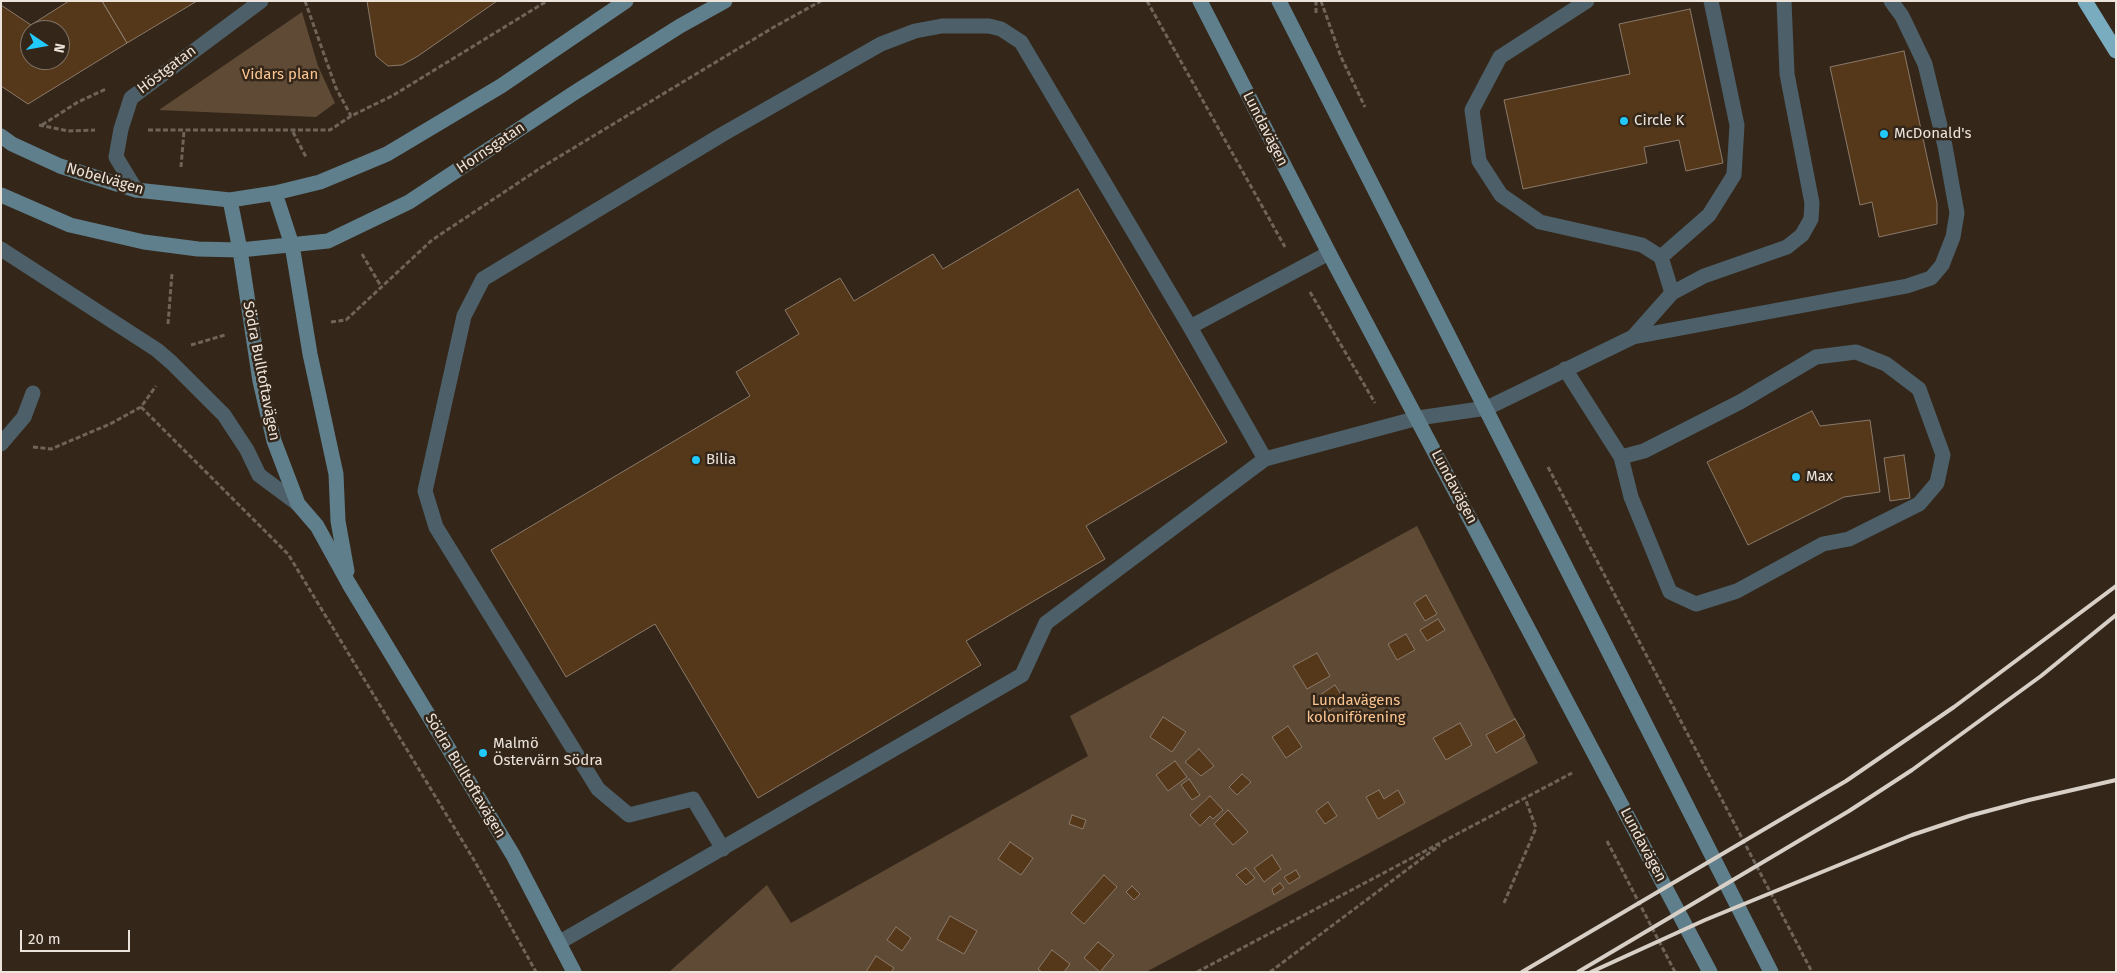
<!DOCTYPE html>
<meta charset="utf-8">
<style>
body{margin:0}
#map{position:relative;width:2117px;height:973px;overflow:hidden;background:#34271a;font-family:"Fira Sans",sans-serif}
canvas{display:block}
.frame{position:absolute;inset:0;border:2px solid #ece3db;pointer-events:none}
.north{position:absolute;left:20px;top:20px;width:50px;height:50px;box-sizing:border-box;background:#34271a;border:1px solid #7e7267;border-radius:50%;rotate:102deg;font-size:14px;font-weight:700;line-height:20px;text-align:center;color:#ece3db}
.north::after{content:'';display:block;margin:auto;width:18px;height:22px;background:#21c9fd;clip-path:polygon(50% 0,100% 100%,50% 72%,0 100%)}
.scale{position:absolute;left:20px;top:930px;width:110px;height:22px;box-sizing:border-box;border:2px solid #ece3db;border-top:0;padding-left:6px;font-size:15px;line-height:18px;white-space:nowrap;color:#ece3db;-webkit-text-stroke:4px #34271a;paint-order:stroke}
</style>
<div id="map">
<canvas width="2117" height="973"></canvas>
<div class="frame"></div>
<div class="north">N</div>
<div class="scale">20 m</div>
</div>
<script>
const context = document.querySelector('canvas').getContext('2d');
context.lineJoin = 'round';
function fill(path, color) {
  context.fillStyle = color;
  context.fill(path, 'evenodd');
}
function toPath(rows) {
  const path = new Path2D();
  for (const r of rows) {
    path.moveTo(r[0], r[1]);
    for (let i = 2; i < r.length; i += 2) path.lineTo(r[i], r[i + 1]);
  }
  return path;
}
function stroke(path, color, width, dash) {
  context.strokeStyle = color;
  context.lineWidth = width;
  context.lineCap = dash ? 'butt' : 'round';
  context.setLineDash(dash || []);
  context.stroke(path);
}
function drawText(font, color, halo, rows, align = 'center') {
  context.font = font + ' "Fira Sans",sans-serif';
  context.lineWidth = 5;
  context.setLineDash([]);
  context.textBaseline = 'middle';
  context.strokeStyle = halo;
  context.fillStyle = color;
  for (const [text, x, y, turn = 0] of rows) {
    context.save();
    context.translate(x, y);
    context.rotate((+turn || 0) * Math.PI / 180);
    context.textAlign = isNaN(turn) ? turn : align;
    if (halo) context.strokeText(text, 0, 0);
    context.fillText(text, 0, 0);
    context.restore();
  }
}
fill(toPath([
 [302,12,318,66,335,103,316,117,159,110],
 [1417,526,1538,763,1146,972,669,972,767,885,791,923,1088,756,1070,716]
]), '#5f4a36');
const building = toPath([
 [69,1,102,1,127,43,28,104,1,86,1,5,31,25,69,1],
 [30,30,60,30,60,60,30,60,30,30],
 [102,1,197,1,127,43,102,1],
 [367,1,497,1,418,56,402,65,388,66,376,56,367,1],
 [1690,9,1723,163,1686,171,1679,140,1644,147,1647,163,1523,189,1504,100,1630,74,1619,24,1690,9],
 [1904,51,1937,203,1937,224,1879,237,1872,202,1860,205,1830,67,1904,51],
 [1078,189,1227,442,1086,526,1105,559,966,641,981,665,758,798,655,624,566,677,491,550,750,396,736,372,799,334,785,310,840,278,854,301,933,254,943,269,1078,189],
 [1812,411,1820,426,1870,420,1880,492,1844,497,1748,545,1707,462,1812,411],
 [1904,455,1910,498,1890,501,1884,458,1904,455],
 [1426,595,1437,614,1425,621,1414,603,1426,595],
 [1438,619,1445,630,1427,641,1420,630,1438,619],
 [1406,634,1415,650,1397,660,1388,644,1406,634],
 [1317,653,1330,676,1307,689,1293,666,1317,653],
 [1335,685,1345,701,1329,711,1320,695,1335,685],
 [1163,717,1186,732,1172,752,1150,737,1163,717],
 [1515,719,1525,736,1496,753,1486,735,1515,719],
 [1460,723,1472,745,1446,760,1433,738,1460,723],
 [1288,726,1302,747,1286,758,1272,737,1288,726],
 [1199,749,1214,766,1201,776,1185,762,1199,749],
 [1175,761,1187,777,1168,791,1156,775,1175,761],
 [1242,774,1251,782,1237,795,1229,787,1242,774],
 [1189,779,1200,795,1192,800,1181,785,1189,779],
 [1379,790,1384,799,1398,790,1405,803,1378,819,1366,797,1379,790],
 [1210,796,1223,810,1213,819,1210,816,1200,826,1190,815,1210,796],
 [1328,802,1337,816,1325,824,1316,811,1328,802],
 [1228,810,1248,832,1233,845,1214,824,1228,810],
 [1072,815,1086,820,1083,829,1069,824,1072,815],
 [1010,842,1033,858,1021,875,998,859,1010,842],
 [1272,855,1281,869,1264,882,1254,868,1272,855],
 [1246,868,1255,878,1246,885,1236,875,1246,868],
 [1296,870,1300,877,1289,884,1284,877,1296,870],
 [1104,875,1117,887,1084,924,1071,913,1104,875],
 [1280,883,1284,888,1274,895,1272,889,1280,883],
 [1132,886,1140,894,1134,900,1126,892,1132,886],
 [950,916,977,931,964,954,937,939,950,916],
 [896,927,911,938,902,951,887,940,896,927],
 [1098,942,1114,955,1100,972,1084,958,1098,942],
 [1052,950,1070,964,1064,972,1042,972,1038,969,1052,950],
 [876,956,894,968,891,972,866,972,876,956]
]);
fill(building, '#553819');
stroke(building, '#8a796a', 1);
stroke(toPath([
 [305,1,336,88,351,116],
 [1147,1,1285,247],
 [1321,1,1341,57,1365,107],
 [1316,13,1316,1],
 [39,125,68,131,95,130],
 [42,125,78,102,106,89],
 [148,130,330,130,351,116,392,96,547,1],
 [293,132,306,157],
 [181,167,184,131],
 [362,254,382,288],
 [1310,292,1375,403],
 [331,322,346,320,432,240,542,167,774,27,821,1],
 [168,324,172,273],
 [191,345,225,335],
 [141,407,288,554,474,860,536,972],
 [33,447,51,449,110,424,141,407,156,386],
 [1548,467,1812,972],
 [1607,841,1675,972],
 [1504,903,1536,828,1525,798],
 [1197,972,1572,773],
 [1270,972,1440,845]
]), '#706459', 3, [5, 2.5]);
stroke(toPath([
 [1587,1,1500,57,1472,110,1479,161,1501,195,1540,222,1642,245,1661,257,1672,293],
 [1,249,157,350,172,363,224,415,247,450,259,475,298,504],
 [1661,257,1709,215,1734,175,1737,125,1711,1],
 [1190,327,1329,253],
 [1633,337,1672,293,1704,276,1787,247,1802,235,1811,219,1812,203,1787,74,1784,1],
 [1565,369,1621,457,1631,497,1670,592,1696,604,1737,591,1823,544,1849,539,1919,504,1937,483,1943,455,1919,389,1886,364,1856,352,1816,357,1740,402,1644,451,1621,457],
 [723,849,693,799,629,815,598,789,436,527,425,491,464,316,483,279,723,134,881,44,915,31,942,26,989,26,1001,29,1021,42,1190,327,1265,459,1418,418,1487,408,1633,337,1907,286,1931,278,1942,265,1953,237,1957,213,1945,146,1925,64,1902,16,1891,1],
 [560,942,1022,675,1046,623,1265,459]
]), '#4d6069', 15);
stroke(toPath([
 [136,190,116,157,121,129,131,98,261,1],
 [1,444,24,417,33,393]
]), '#4d6069', 15);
stroke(toPath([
 [1200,1,1329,253,1710,972],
 [1279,1,1771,972],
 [1,136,12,144,60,166,136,190,230,200,275,193,320,182,387,154,501,86,626,1],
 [275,193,292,245,310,354,336,474,338,521,347,571],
 [1,195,70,225,144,242,198,249,240,250,328,241,409,202,574,93,680,26,725,1],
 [230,200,240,250,260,381,274,441,298,504,317,526,349,584,513,855,574,972]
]), '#5f7f8c', 15);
stroke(toPath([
 [2085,1,2116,51]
]), '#7aacc0', 15);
stroke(toPath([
 [1522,972,1846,781,1954,707,2116,586],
 [1578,972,1849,811,1912,770,2041,676,2116,615],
 [1591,972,1705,920,1912,835,1969,816,2029,800,2116,780]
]), '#d8cfc6', 4);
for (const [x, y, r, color] of [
 [1624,121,5,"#21c9fd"],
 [1884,134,5,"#21c9fd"],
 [696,460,5,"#21c9fd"],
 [1796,477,5,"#21c9fd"],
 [483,753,5,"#21c9fd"]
]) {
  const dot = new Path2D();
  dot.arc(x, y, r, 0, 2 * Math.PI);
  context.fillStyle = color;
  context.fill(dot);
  stroke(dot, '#34271a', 2);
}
drawText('15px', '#ece3db', '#34271a', [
 ["Höstgatan",167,70,-37],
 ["Lundavägen",1265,129,63],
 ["Hornsgatan",491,148,-34],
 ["Nobelvägen",105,179,16],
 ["Södra Bulltoftavägen",261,371,79],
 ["Lundavägen",1454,487,62],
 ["Södra Bulltoftavägen",465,776,59],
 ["Lundavägen",1643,845,62]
]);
drawText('15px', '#fbc591', '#34271a', [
 ["Vidars plan",280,75],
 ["Lundavägens",1356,701],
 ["koloniförening",1356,718]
]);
drawText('15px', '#ece3db', '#34271a', [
 ["Circle K",1634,121],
 ["McDonald's",1894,134],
 ["Bilia",706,460],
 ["Max",1806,477],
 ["Malmö",493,744],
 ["Östervärn Södra",493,761]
], 'left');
</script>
